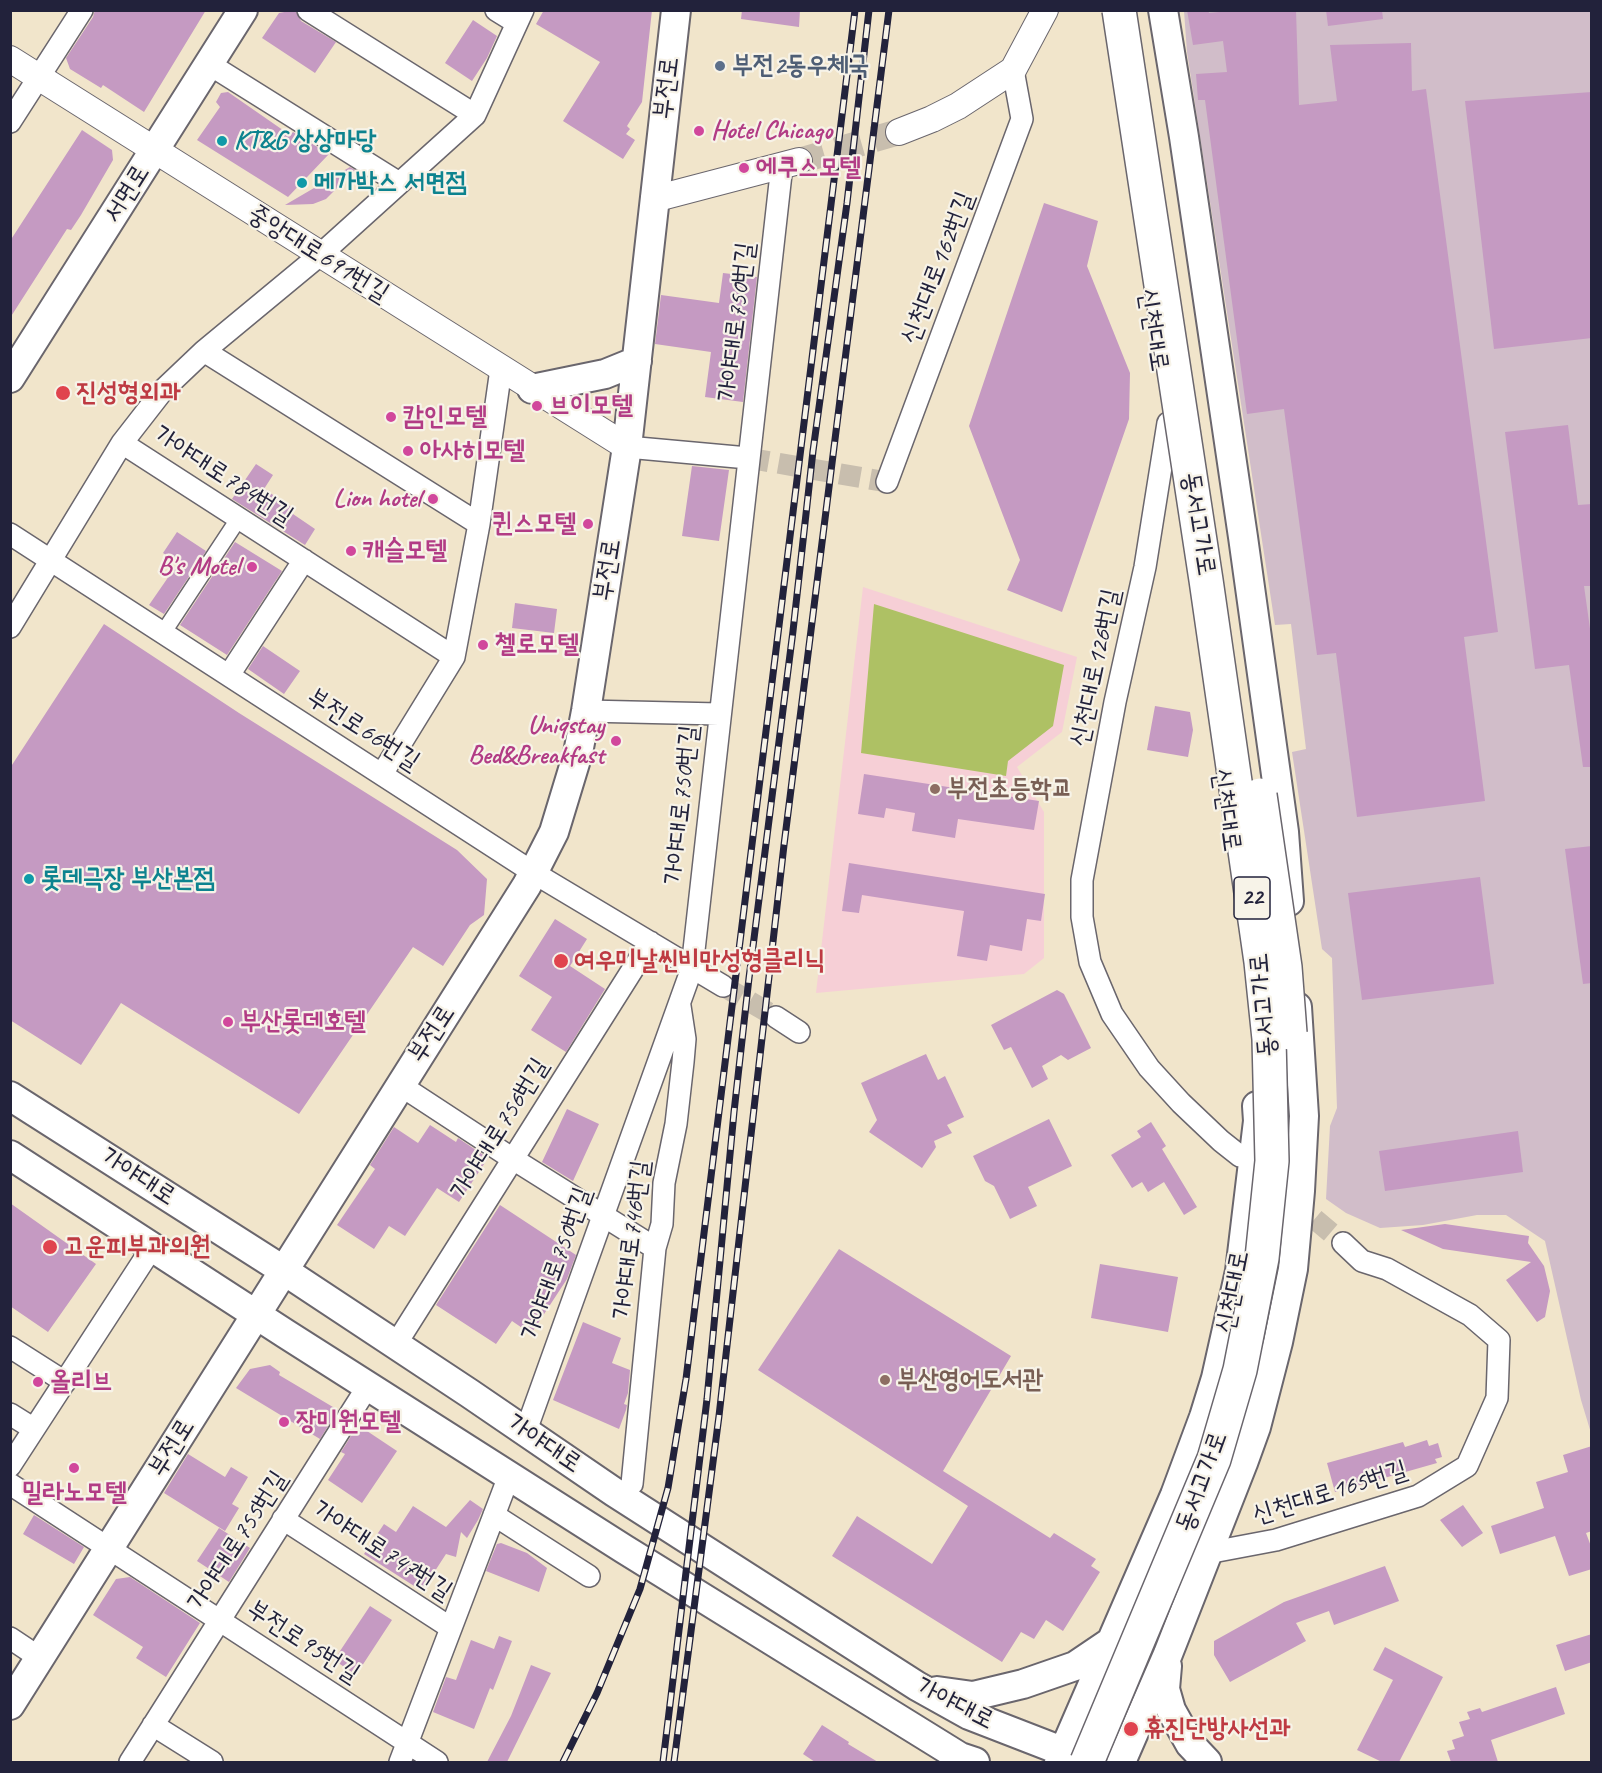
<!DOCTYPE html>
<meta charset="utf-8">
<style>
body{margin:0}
#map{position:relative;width:1602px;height:1773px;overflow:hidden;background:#f1e5cb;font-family:Caveat,sans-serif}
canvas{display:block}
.frame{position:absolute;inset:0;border:12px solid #22223b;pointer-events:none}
</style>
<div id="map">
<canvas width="1602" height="1773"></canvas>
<div class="frame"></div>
</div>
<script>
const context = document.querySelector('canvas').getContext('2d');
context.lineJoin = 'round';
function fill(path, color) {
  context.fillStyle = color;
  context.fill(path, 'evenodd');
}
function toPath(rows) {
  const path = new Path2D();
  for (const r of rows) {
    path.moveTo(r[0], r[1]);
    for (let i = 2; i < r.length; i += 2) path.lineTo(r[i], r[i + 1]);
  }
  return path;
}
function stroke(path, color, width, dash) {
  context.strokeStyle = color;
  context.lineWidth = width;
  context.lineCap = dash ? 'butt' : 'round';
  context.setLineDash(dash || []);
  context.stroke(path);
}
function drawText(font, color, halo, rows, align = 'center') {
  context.font = font + ' Caveat,"Poor Story",sans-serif';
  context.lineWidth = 4.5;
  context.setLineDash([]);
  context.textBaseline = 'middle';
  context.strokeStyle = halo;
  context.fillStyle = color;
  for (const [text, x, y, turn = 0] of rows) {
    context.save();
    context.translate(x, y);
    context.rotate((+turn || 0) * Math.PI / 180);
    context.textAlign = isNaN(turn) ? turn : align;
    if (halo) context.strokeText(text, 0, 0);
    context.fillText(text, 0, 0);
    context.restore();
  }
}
fill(toPath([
 [863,587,1077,657,1062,732,1017,767,1044,812,1044,958,1024,974,816,993]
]), '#f6cfd6');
fill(toPath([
 [1184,11,1591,11,1591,1433,1581,1400,1545,1241,1506,1215,1477,1215,1423,1225,1380,1228,1346,1213,1326,1199,1330,1126,1337,1108,1332,958,1322,949,1292,752,1306,749,1291,624,1275,625,1187,52]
]), '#d1bdc9');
fill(toPath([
 [874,604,1064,665,1053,726,1008,761,1006,776,861,753]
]), '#aec164');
fill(toPath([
 [95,10,206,10,144,112,103,85,101,88,70,69,66,58,93,17],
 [295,10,301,21,336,42,315,73,262,38,279,13],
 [544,10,652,10,642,102,627,126,630,129,626,134,635,140,623,159,563,121,600,62,536,24],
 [742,10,800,10,799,27,741,19],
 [1187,10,1208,10,1209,13,1240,10,1296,10,1299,105,1337,101,1330,45,1411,43,1412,91,1426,89,1498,632,1464,637,1485,801,1357,817,1336,653,1317,655,1284,409,1247,414,1205,100,1198,100,1196,74,1227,72,1223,41,1193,45],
 [1326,10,1382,10,1383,19,1328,26],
 [473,20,497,36,487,58,472,81,445,63],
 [228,92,290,135,293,132,329,154,288,197,197,140,220,107,216,102,221,93],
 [1592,92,1592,338,1494,349,1465,101],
 [82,130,112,150,113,160,81,215,71,230,67,229,10,318,10,241],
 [350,167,355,170,326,199,313,204,285,205],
 [1044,203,1098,221,1087,266,1130,373,1129,419,1062,612,1007,590,1020,560,969,426],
 [723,273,757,277,743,402,705,397,711,352,655,344,661,295,719,303],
 [1568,425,1578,505,1592,504,1592,586,1584,586,1592,643,1592,767,1583,767,1569,665,1535,669,1505,432],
 [256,464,273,475,264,489,293,508,290,512,315,529,305,545,232,499],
 [692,466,729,470,719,541,682,536],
 [177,532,206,551,164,614,149,605,178,563,163,553],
 [235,542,282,571,227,655,180,625],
 [515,603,557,609,554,633,512,628],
 [104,624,239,713,457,850,487,879,484,915,470,925,443,966,413,947,299,1114,121,1003,81,1065,10,1020,10,768],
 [263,646,300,671,284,694,248,669],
 [1155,706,1190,712,1193,730,1188,757,1147,750],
 [864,774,1039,801,1034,830,958,819,955,838,912,831,915,813,886,808,884,818,858,814],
 [1592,846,1592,983,1583,984,1565,849],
 [849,863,1045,894,1041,921,1027,919,1022,951,990,945,987,961,957,956,964,911,862,895,859,913,842,911],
 [1480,877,1494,984,1362,1000,1348,893],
 [555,919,587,939,570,966,605,989,566,1052,531,1030,552,997,519,976],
 [1057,990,1064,994,1091,1048,1068,1060,1061,1055,1042,1066,1048,1079,1032,1088,1011,1047,1004,1050,991,1025],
 [926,1054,938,1080,945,1076,964,1117,947,1125,952,1133,934,1141,936,1147,922,1168,869,1132,877,1120,861,1083],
 [567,1109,599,1124,573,1181,542,1162],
 [1049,1119,1072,1166,1028,1187,1037,1206,1010,1219,994,1186,985,1181,973,1156],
 [1151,1122,1166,1146,1162,1149,1197,1207,1184,1215,1164,1182,1148,1192,1142,1182,1132,1188,1111,1155,1141,1137,1137,1131],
 [430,1125,456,1142,458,1138,488,1158,459,1202,437,1188,405,1236,389,1226,374,1249,337,1225,375,1169,370,1165,394,1127,418,1143],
 [1518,1131,1523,1172,1385,1191,1379,1151],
 [10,1203,96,1264,48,1332,10,1306],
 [500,1205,576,1255,567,1279,531,1334,512,1321,496,1344,436,1305],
 [1445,1224,1529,1236,1528,1243,1544,1266,1550,1291,1545,1317,1537,1322,1506,1280,1531,1262,1443,1249,1401,1230],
 [839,1249,1011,1356,943,1471,1050,1538,1054,1533,1096,1559,1091,1566,1100,1572,1063,1631,1046,1620,1034,1639,1021,1632,1002,1662,832,1556,857,1516,932,1564,968,1506,758,1370],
 [1100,1264,1178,1277,1168,1332,1091,1318],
 [583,1322,621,1338,612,1363,630,1370,628,1393,624,1404,627,1405,626,1410,619,1429,553,1400],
 [270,1365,280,1372,279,1375,338,1410,320,1439,236,1388,250,1369],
 [358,1425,397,1451,362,1503,328,1480,345,1454,341,1452],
 [1427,1440,1429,1446,1438,1443,1442,1457,1435,1459,1437,1463,1335,1492,1327,1463,1403,1442,1405,1447],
 [1592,1446,1592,1531,1586,1533,1592,1549,1592,1569,1569,1576,1555,1536,1500,1554,1491,1526,1544,1508,1536,1482,1568,1472,1563,1455],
 [188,1454,225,1477,231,1467,248,1477,232,1504,239,1508,225,1531,164,1493],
 [470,1500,483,1509,478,1520,467,1538,461,1532,456,1557,446,1554,422,1591,364,1554,384,1524,396,1532,413,1506,446,1527],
 [1463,1505,1483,1533,1462,1547,1440,1520],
 [34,1515,84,1547,74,1564,23,1534],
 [219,1528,250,1548,229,1582,197,1561],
 [501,1543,527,1553,547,1568,539,1592,486,1571,497,1544],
 [1385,1566,1399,1601,1334,1625,1329,1611,1296,1623,1306,1641,1230,1682,1214,1655,1214,1641,1284,1602],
 [130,1577,200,1623,166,1677,136,1658,143,1647,93,1615,116,1579],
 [370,1606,392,1620,356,1675,334,1660],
 [1592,1634,1592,1662,1565,1671,1556,1645],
 [499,1636,512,1641,493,1690,490,1688,474,1729,433,1712,446,1677,456,1680,471,1640,494,1649],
 [1385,1647,1443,1677,1399,1762,1382,1762,1357,1750,1393,1680,1373,1670],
 [531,1665,551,1673,507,1762,487,1762,511,1716],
 [1556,1687,1565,1714,1491,1740,1498,1762,1451,1762,1447,1751,1455,1749,1452,1740,1464,1736,1459,1722,1470,1719,1467,1712,1480,1708,1482,1712],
 [822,1725,849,1742,848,1744,878,1762,815,1762,803,1754]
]), '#c59ac2');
stroke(toPath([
 [748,458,887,482],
 [723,986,776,1017],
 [1291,1199,1343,1243]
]), '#c8beae', 21, [21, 10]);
stroke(toPath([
 [799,161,899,132]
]), '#c8beae', 26, [26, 13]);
const pedestrian = toPath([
 [163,633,239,518]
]);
const minor = toPath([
 [308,10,475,115],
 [496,10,517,23],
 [209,64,399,183],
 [10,122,82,10],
 [204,351,479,524],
 [1168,423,1145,567,1115,702,1082,880,1082,917,1090,962,1112,1014,1149,1068,1181,1103,1221,1141,1240,1156],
 [122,443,454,657],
 [627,447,748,458],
 [887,482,1022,119,1013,70],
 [10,534,534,873,723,986],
 [10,627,122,443,164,389,204,351,320,255,475,115,523,10],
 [229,675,304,560],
 [586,711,719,714],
 [382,774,454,657,479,524,501,369],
 [776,1017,799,1032],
 [400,1085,513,1159,655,1248],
 [396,1344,650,942],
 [10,1347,65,1382],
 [10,1414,34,1429],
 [528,1425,692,968,782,165],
 [10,1466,153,1246],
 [10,1484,437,1762],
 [632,1484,655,1248,662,1224,664,1183,676,1124,683,1062,685,1039,680,1006],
 [494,1515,589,1576],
 [283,1519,451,1628],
 [1207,1553,1276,1540,1418,1496,1467,1466,1497,1398,1499,1340,1470,1315,1387,1269,1362,1261,1343,1243],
 [10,1638,40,1658],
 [153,1725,212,1762],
 [130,1762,368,1386],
 [400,1762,509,1476]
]);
const tertiary = toPath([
 [10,59,627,447],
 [899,132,932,119,958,106,1013,70,1045,10],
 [654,199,799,161]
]);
const secondary = toPath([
 [1163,10,1184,137,1243,537,1284,832,1289,901],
 [10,378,243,10],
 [532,389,605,374,637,361],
 [10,1096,283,1270,469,1393,614,1492,917,1686,969,1715,1080,1758],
 [10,1155,286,1334,624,1549,960,1757,975,1762],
 [1167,1666,1165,1689,1171,1710,1190,1744,1207,1762],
 [937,1691,973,1696,1023,1684,1075,1666,1112,1641],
 [10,1705,527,885,554,832,578,753,586,711,627,447,676,10],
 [1059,1762,1175,1495,1204,1417,1216,1378,1240,1271,1258,1121,1257,1106],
 [1121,1762,1168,1654,1243,1463,1256,1427,1278,1342,1293,1269,1300,1191,1304,1116,1297,1007]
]);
stroke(pedestrian, '#6a666d', 18);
stroke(minor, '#6a666d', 24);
stroke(tertiary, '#6a666d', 28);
stroke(secondary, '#6a666d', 32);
stroke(pedestrian, '#fff', 15);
stroke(minor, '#fff', 21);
stroke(tertiary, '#fff', 26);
stroke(secondary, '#fff', 28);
const rail = toPath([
 [563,1762,597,1693,640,1589,668,1488,686,1379,855,10],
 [663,1762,707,1399,734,1112,749,978,793,631,813,451,847,203,869,10],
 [674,1762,719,1416,784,845,889,10]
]);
stroke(rail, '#22223b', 7);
stroke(rail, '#f7f3e8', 4.5, [14]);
const trunkBridge = toPath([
 [1260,795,1285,967,1290,1033],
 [1087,1762,1214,1459,1240,1370,1262,1258,1272,1161,1269,1039,1261,962,1206,580,1119,10]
]);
stroke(trunkBridge, '#6a666d', 36, []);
stroke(trunkBridge, '#fff', 33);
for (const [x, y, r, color] of [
 [720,66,6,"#5c6f8a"],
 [699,131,6,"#d1479c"],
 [222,141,6,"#0f9aa8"],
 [744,168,6,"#d1479c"],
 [302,183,6,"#0f9aa8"],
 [63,393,8,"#e0444e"],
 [537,406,6,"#d1479c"],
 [391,417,6,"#d1479c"],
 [408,451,6,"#d1479c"],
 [433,499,6,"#d1479c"],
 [588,524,6,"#d1479c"],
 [351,551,6,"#d1479c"],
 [252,567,6,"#d1479c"],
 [483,645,6,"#d1479c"],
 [616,741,6,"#d1479c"],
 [935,789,6,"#8d6e63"],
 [29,879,6,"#0f9aa8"],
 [561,961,8,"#e0444e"],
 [228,1022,6,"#d1479c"],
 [50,1247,8,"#e0444e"],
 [885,1380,6,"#8d6e63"],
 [38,1382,6,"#d1479c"],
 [284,1422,6,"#d1479c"],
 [74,1468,6,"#d1479c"],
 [1131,1729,8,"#e0444e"]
]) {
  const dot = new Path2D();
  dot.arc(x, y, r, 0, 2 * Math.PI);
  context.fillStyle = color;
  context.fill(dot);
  stroke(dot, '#f7f3e8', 2);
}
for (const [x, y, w] of [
 [1252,898,36]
]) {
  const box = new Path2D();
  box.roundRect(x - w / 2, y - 21, w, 42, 4.5);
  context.fillStyle = '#f7f3e8';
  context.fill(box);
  stroke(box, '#22223b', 1.5);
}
drawText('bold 24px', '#22223b', null, [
 ["22",1252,898]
]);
drawText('bold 26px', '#4e5e75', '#f7f3e8', [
 ["부전2동우체국",732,66]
], 'left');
drawText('26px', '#22223b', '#f7f3e8', [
 ["부전로",667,88,-83],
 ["서면로",127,194,-58],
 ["중앙대로691번길",318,254,32],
 ["신천대로162번길",938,268,-69],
 ["가야대로750번길",737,322,-83],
 ["신천대로",1153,330,81],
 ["가야대로784번길",223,476,33],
 ["동서고가로",1198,524,81],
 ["부전로",608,570,-81],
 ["신천대로126번길",1096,668,-78],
 ["부전로66번길",363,730,33],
 ["가야대로750번길",682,805,-84],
 ["신천대로",1226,810,82],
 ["동서고가로",1264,1005,-95],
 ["부전로",432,1034,-57],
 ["가야대로756번길",500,1129,-58],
 ["가야대로",138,1177,33],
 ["가야대로746번길",632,1240,-83],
 ["가야대로750번길",557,1264,-70],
 ["신천대로",1233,1292,-79],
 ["가야대로",544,1444,34],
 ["부전로",172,1448,-58],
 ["동서고가로",1202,1482,-70],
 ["신천대로165번길",1330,1493,-17],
 ["가야대로755번길",238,1541,-57],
 ["가야대로747번길",382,1551,33],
 ["부전로95번길",303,1642,33],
 ["가야대로",955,1704,27]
]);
drawText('bold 26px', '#b23c85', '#f7f3e8', [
 ["Hotel Chicago",711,131],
 ["에쿠스모텔",756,168],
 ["브이모텔",549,406],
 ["캄인모텔",403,417],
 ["아사히모텔",420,451],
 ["Lion hotel",421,499,"right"],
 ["퀸스모텔",576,524,"right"],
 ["캐슬모텔",363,551],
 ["B's Motel",240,567,"right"],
 ["첼로모텔",495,645],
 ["Uniqstay",604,726,"right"],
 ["Bed&Breakfast",604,756,"right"],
 ["부산롯데호텔",240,1022],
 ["올리브",50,1382],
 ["장미원모텔",296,1422],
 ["밀라노모텔",74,1493,"center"]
], 'left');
drawText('bold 26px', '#0d838f', '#f7f3e8', [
 ["KT&G 상상마당",234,141],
 ["메가박스 서면점",314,183],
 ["롯데극장 부산본점",41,879]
], 'left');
drawText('bold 26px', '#be3a42', '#f7f3e8', [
 ["진성형외과",76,393],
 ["여우미날씬비만성형클리닉",574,961],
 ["고운피부과의원",64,1247],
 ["휴진단방사선과",1144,1729]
], 'left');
drawText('bold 26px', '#785e54', '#f7f3e8', [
 ["부전초등학교",947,789],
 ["부산영어도서관",897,1380]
], 'left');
</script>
